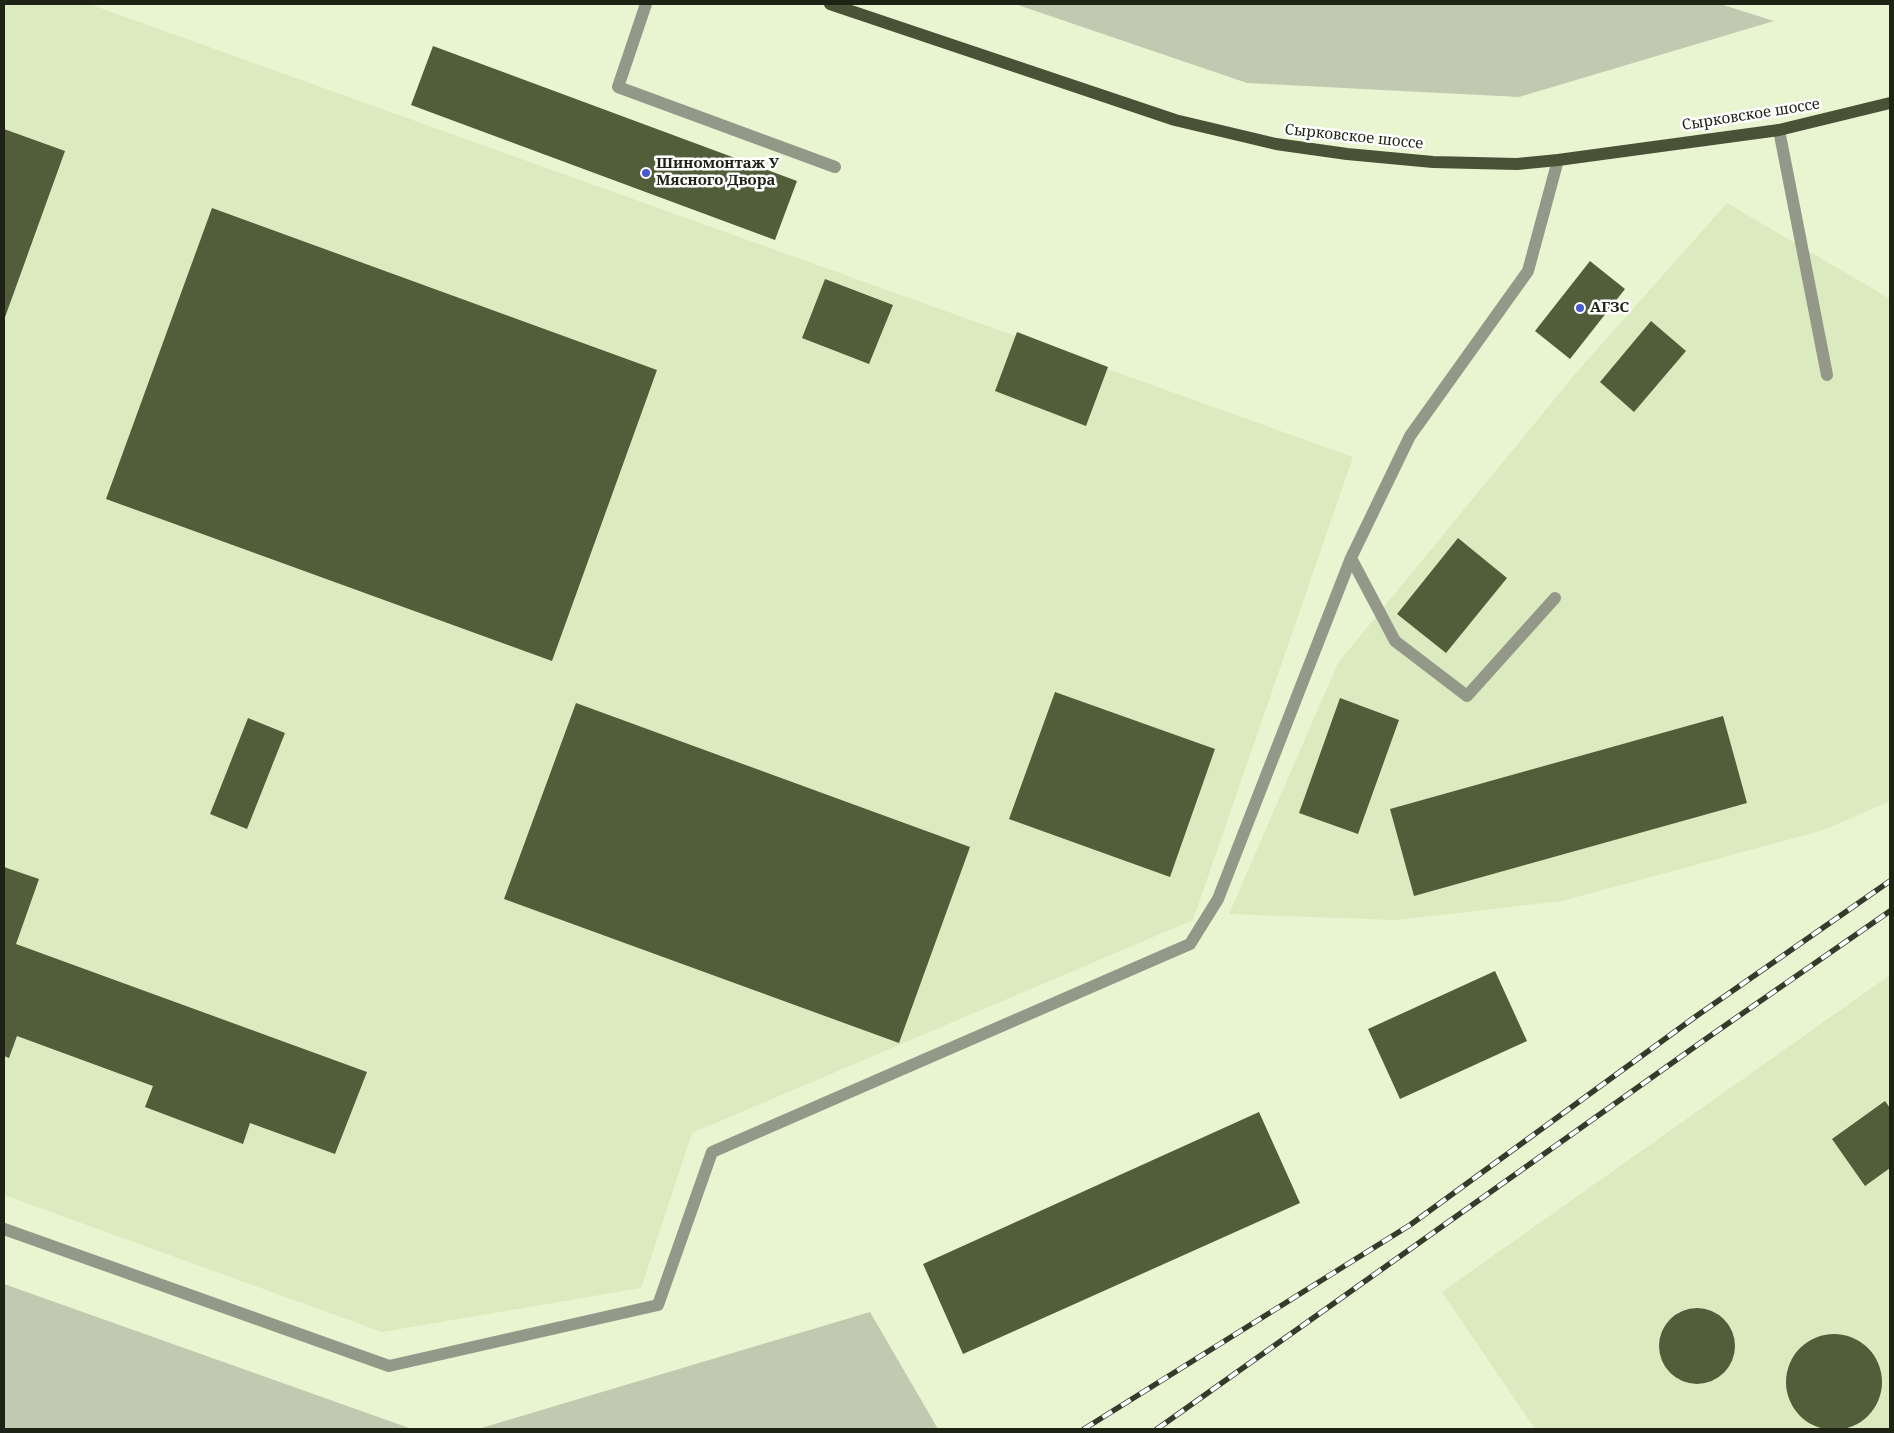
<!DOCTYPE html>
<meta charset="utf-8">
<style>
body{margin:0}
#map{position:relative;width:1894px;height:1433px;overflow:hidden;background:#e9f5d0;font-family:"Noto Serif",serif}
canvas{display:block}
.frame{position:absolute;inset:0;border:5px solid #1f2316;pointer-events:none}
</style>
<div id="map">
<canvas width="1894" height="1433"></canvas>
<div class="frame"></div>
</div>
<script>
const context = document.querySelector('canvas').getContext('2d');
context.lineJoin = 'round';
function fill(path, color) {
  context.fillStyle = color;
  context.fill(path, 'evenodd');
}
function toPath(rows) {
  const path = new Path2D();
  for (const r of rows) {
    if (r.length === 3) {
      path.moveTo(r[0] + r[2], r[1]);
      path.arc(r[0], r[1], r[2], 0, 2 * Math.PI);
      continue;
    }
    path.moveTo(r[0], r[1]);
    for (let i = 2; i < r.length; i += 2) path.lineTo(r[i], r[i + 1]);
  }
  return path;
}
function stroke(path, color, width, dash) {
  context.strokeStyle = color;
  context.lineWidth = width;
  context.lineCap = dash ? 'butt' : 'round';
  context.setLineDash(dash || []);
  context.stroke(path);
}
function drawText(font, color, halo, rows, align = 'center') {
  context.font = font + ' "Noto Serif",serif';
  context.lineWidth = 5;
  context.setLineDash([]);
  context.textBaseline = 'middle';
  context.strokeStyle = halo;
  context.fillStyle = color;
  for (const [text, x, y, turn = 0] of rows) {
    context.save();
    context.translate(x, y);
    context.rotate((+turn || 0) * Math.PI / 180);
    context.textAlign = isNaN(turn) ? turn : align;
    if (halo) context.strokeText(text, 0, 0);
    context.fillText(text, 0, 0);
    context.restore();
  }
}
fill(toPath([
 [4,4,89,4,1353,457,1193,920,692,1133,641,1288,382,1332,4,1195],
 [1727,203,1890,299,1890,801,1824,830,1562,901,1396,920,1229,914,1338,663,1576,373],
 [1890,975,1890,1429,1535,1429,1442,1292]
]), '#dbeabf');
fill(toPath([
 [1015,4,1720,4,1774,21,1519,97,1247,83],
 [4,1284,412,1429,4,1429],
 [870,1312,938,1429,478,1429]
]), '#c1c9b1');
fill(toPath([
 [433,46,797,181,775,240,411,105],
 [4,129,65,151,4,320],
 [212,208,657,370,552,661,106,499],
 [1590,261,1625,289,1570,359,1535,331],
 [825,279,893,305,869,364,802,338],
 [1651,321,1686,351,1634,412,1600,382],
 [1017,332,1108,367,1086,426,995,391],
 [1458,538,1507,578,1446,653,1397,614],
 [1055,692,1215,749,1170,877,1009,819],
 [1340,698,1399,720,1358,834,1299,813],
 [576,703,970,847,899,1043,504,899],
 [1723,716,1747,803,1414,896,1390,809],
 [248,718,285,733,247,829,210,814],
 [4,867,39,879,16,944,367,1072,335,1154,250,1123,243,1144,145,1107,153,1086,17,1036,9,1058,4,1056],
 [1495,971,1527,1041,1400,1099,1368,1029],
 [1885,1101,1890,1108,1890,1168,1865,1186,1832,1139],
 [1259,1112,1300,1203,963,1354,923,1264],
 [1697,1346,38],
 [1834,1382,48]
]), '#525d3a');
stroke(toPath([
 [646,4,618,87,835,167],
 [1779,130,1827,375],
 [1351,558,1395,641,1467,696,1555,598],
 [4,1229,389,1366,658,1305,712,1152,1190,944,1218,899,1351,558,1410,436,1528,271,1558,160]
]), '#939889', 12);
stroke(toPath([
 [830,4,1175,120,1276,144,1347,154,1433,162,1517,164,1558,160,1779,130,1890,103]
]), '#4a5137', 12);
const rail = toPath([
 [1084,1429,1410,1225,1695,1017,1890,881],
 [1157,1429,1710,1036,1890,911]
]);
stroke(rail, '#353a2b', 5.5);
stroke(rail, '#fff', 4, [11]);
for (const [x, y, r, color] of [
 [646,173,5,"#485acf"],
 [1580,308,5,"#485acf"]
]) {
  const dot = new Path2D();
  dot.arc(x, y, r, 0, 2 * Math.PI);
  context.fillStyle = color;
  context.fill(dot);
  stroke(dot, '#fff', 2);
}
drawText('15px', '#1f2316', '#fff', [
 ["Сырковское шоссе",1751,115,-9],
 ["Сырковское шоссе",1354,137,6]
]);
drawText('bold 15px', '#1f2316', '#fff', [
 ["Шиномонтаж У",656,164],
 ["Мясного Двора",656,181],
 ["АГЗС",1590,308]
], 'left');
</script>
